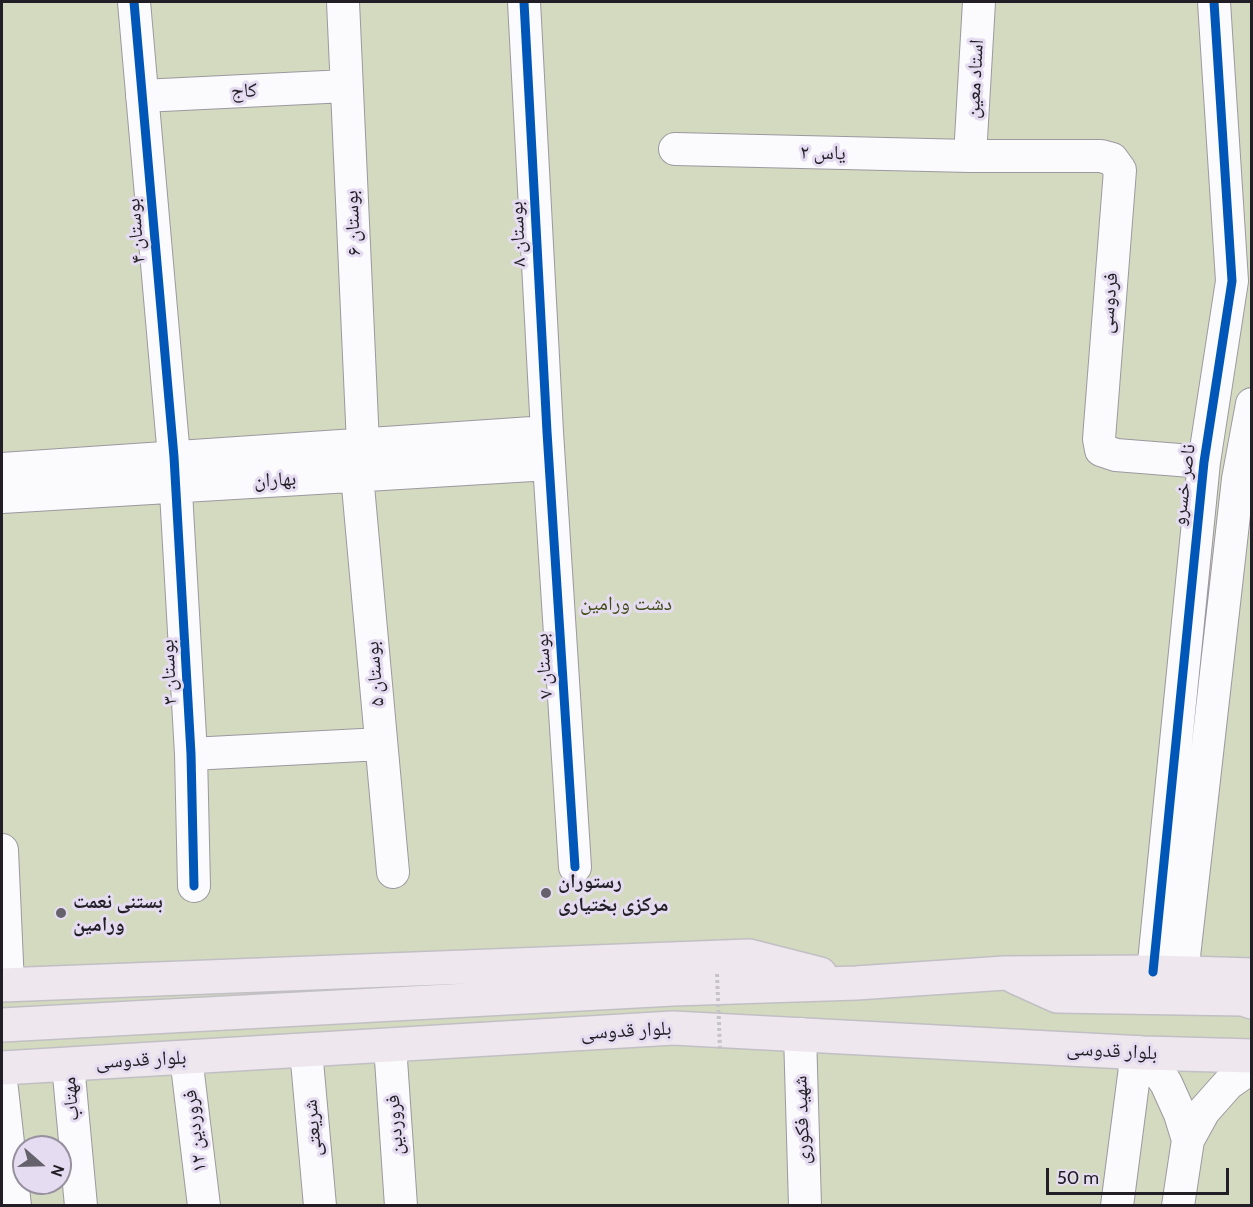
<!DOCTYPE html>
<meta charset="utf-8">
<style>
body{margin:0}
#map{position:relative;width:1253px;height:1207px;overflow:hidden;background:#e6e1ec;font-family:Cabin,sans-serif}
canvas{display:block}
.frame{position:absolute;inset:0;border:3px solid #211e25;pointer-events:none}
.north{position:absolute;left:12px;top:1135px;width:60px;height:60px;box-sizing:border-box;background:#e6dcf1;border:2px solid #97909f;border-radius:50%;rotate:110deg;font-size:16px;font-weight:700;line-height:24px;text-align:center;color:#211e25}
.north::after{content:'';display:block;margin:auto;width:21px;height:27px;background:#66626b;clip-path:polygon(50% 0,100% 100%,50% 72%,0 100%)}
.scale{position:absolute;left:1046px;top:1168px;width:183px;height:27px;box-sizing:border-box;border:3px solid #211e25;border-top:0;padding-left:8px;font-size:18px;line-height:21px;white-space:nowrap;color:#211e25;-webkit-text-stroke:4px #e6dcf1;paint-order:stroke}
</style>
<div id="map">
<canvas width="1253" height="1207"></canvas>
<div class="frame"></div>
<div class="north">N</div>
<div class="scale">50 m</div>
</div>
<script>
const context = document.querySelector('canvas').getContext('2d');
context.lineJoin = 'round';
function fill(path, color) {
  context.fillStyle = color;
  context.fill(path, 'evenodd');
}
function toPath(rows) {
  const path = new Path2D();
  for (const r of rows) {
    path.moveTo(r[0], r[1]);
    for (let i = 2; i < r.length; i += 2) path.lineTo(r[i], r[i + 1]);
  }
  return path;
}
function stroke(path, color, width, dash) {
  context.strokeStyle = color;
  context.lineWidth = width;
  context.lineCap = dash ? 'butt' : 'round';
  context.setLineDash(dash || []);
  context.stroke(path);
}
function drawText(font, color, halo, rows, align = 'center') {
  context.font = font + ' Cabin,"Noto Naskh Arabic",sans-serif';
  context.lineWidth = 6;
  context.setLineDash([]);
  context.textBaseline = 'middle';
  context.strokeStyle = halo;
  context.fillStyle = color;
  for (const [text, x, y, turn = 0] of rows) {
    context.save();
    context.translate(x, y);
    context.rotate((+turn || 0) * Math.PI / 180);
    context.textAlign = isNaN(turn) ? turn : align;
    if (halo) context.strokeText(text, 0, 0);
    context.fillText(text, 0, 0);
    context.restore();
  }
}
fill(toPath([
 [2,2,1251,2,1251,1205,2,1206],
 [24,1147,60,1147,60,1183,24,1183]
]), '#d3dabf');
const minor = toPath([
 [134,2,174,457,191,754,194,886],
 [343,2,363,444],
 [524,2,547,432,575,867],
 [142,96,346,86],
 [675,149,970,156,1101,156,1112,159,1120,170,1099,439,1101,450,1116,455,1204,462],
 [970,156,979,2],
 [2,469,547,432],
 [357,475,393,872],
 [2,497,549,464],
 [191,754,381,744],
 [2,850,8,985],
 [1153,972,1204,462,1232,281,1214,2],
 [1182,974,1238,479,1252,404],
 [800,1034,805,1206],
 [390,1045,401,1206],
 [306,1050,320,1206],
 [1144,1053,1166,1083,1180,1114,1188,1140],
 [186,1057,204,1206],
 [68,1064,81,1206],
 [2,1089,15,1206],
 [1117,1206,1137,1052],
 [1178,1206,1188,1140,1204,1111,1228,1084,1252,1067]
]);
const major = toPath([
 [1015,977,1057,996,1243,999,1252,1002],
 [2,985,749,956,820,974],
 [2,1025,673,989,856,983,1005,973,1153,972,1252,975],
 [2,1068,673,1028,1144,1053,1252,1056]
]);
stroke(minor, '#9c98a0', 34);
stroke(major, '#c1bfc4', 36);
stroke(minor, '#fbfafc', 32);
stroke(major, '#eee7ee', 33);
stroke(toPath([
 [717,974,720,1049]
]), '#c5c3c7', 4, [3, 3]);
stroke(toPath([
 [134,2,174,457,191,754,194,886],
 [524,2,547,432,575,867],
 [1153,972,1204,462,1232,281,1214,2]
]), '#0057b8', 9);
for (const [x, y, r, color] of [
 [546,893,6,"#66626b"],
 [61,913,6,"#66626b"]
]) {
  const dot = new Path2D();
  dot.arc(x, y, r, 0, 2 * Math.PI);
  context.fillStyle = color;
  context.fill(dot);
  stroke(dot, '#e6dcf1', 2);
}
drawText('20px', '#211e25', '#e6dcf1', [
 ["استاد معین",975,79,-87],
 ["کاج",244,91,-3],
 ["یاس ۲",823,153,1],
 ["بوستان ۶",353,223,-93],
 ["بوستان ۴",136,231,-95],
 ["بوستان ۸",518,234,-93],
 ["فردوسی",1109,303,-85],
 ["بهاران",275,480,-3],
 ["ناصر خسرو",1184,485,-83],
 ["بوستان ۷",544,666,-94],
 ["بوستان ۳",169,672,-93],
 ["بوستان ۵",375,674,-95],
 ["بلوار قدوسی",626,1031,-3],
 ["بلوار قدوسی",1112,1051,3],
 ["بلوار قدوسی",141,1060,-3],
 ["مهتاب",71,1099,-95],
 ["شهید فکوری",802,1120,-92],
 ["فروردین",395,1125,-94],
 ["شریعتی",313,1128,-95],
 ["۱۲ فروردین",195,1131,-97]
]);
drawText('20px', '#404d16', '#e6dcf1', [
 ["دشت ورامین",626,604]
]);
drawText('bold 20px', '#211e25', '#e6dcf1', [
 ["رستوران",558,882],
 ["مرکزی بختیاری",558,905],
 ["بستنی نعمت",73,902],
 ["ورامین",73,925]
], 'left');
</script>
